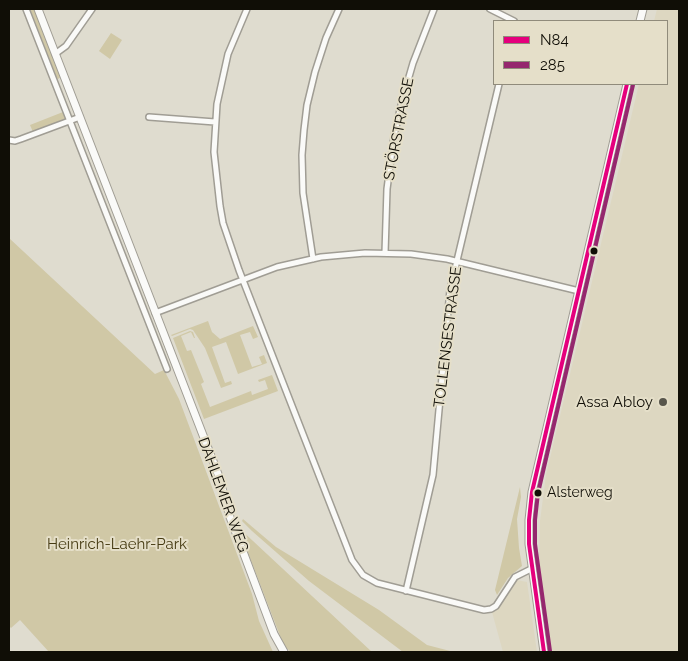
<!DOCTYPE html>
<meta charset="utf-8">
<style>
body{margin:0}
#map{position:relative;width:688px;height:661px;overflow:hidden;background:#dfdccf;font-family:Raleway,sans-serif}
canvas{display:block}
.frame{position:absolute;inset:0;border:10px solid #100e06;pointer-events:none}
.legend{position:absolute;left:493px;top:20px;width:175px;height:65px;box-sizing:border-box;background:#e5dfc9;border:1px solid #908b7b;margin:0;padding:6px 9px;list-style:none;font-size:15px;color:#100e06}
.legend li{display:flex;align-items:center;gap:10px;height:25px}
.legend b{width:25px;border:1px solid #908b7b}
</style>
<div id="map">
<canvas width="688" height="661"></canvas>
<div class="frame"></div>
<ul class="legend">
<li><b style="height:6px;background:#e5007d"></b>N84</li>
<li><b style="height:6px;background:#95276e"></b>285</li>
</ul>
</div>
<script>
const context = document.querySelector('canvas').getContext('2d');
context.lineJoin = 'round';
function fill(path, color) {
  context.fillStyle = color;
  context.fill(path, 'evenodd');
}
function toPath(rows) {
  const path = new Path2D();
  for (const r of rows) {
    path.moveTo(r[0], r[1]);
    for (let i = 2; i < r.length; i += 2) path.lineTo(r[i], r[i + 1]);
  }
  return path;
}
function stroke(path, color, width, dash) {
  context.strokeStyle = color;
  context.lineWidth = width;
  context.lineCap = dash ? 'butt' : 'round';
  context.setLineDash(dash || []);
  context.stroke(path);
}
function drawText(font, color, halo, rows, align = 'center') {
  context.font = font + ' Raleway,sans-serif';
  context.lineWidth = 4;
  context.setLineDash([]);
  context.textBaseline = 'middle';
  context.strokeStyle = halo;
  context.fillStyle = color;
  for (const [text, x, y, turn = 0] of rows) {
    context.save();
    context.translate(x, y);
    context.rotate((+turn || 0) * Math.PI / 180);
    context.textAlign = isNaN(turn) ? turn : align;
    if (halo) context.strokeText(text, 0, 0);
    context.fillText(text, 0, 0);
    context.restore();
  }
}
fill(toPath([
 [657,9,679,9,679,652,550,652,539,558,540,521,546,475,639,84,667,84,667,21,654,21],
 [517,580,527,582,537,652,503,652,492,612,499,607]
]), '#ddd7c1');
fill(toPath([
 [30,9,34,9,61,77,58,79,54,76,55,73],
 [111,33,122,40,110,59,99,51],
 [63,112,65,119,33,132,30,125],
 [9,238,155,374,164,370,179,399,252,594,259,621,273,652,49,652,20,620,11,628,9,626,9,578,10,576,9,574],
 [208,321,212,332,220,339,253,326,258,337,253,339,250,332,240,335,252,367,262,364,259,357,264,355,267,363,238,374,226,342,212,347,225,383,231,381,232,384,221,388,205,348,193,330,190,329,172,336,171,335],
 [190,331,193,332,195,338,194,338,191,332,181,336,187,351,191,350,204,382,201,384,210,407,251,391,252,395,268,389,265,380,259,382,258,380,272,375,278,391,204,419,173,338],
 [520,487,521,497,517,519,519,548,522,566,508,578,497,595,495,590],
 [243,519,276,547,379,610,427,645,454,652,403,652,309,581,252,531,242,521],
 [238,527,372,652,291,652,284,646]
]), '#d0c8a6');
const street = toPath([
 [26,9,167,369],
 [247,9,228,54,217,104,214,152,220,206,223,223,239,270,352,560,363,575,377,583,484,610,491,609,496,606,515,577,533,568],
 [490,9,514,21],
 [55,54,66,46,92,9],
 [149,117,215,122],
 [9,140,15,141,21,139,80,117],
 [385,253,387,189,394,136,402,101,413,63,434,9],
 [313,259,303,193,302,155,304,130,307,105,315,72,326,38,339,9],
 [155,313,277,267,321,257,365,253,411,254,447,259,579,291],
 [406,591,433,475,450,290,499,84]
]);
const secondary = toPath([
 [38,9,218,474,230,517,274,634,284,652],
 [640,21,643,9],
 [544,652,529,544,529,520,532,492,627,84]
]);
stroke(street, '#a09d94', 8);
stroke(secondary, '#a09d94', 9);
stroke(street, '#fafaf8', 5);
stroke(secondary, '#fafaf8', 7);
stroke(toPath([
 [544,652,529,544,529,520,532,492,627,84]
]), '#e5007d', 4);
stroke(toPath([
 [550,651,535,544,535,520,538,493,633,85]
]), '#95276e', 4);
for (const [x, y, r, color] of [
 [594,251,4.5,"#100e06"],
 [663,402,5,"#58564c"],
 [538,493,4.5,"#100e06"]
]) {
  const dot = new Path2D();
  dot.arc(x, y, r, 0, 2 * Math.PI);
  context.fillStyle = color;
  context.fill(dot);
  stroke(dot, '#e5dfc9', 2);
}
drawText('14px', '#100e06', '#e5dfc9', [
 ["Alsterweg",547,493]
], 'left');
drawText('15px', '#100e06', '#e5dfc9', [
 ["STÖRSTRASSE",399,129,-79],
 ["TOLLENSESTRASSE",448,337,-83],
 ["DAHLEMER WEG",223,495,70]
]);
drawText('15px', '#100e06', '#e5dfc9', [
 ["Assa Abloy",653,402]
], 'right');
drawText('15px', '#463b12', '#e5dfc9', [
 ["Heinrich-Laehr-Park",117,544]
]);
</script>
